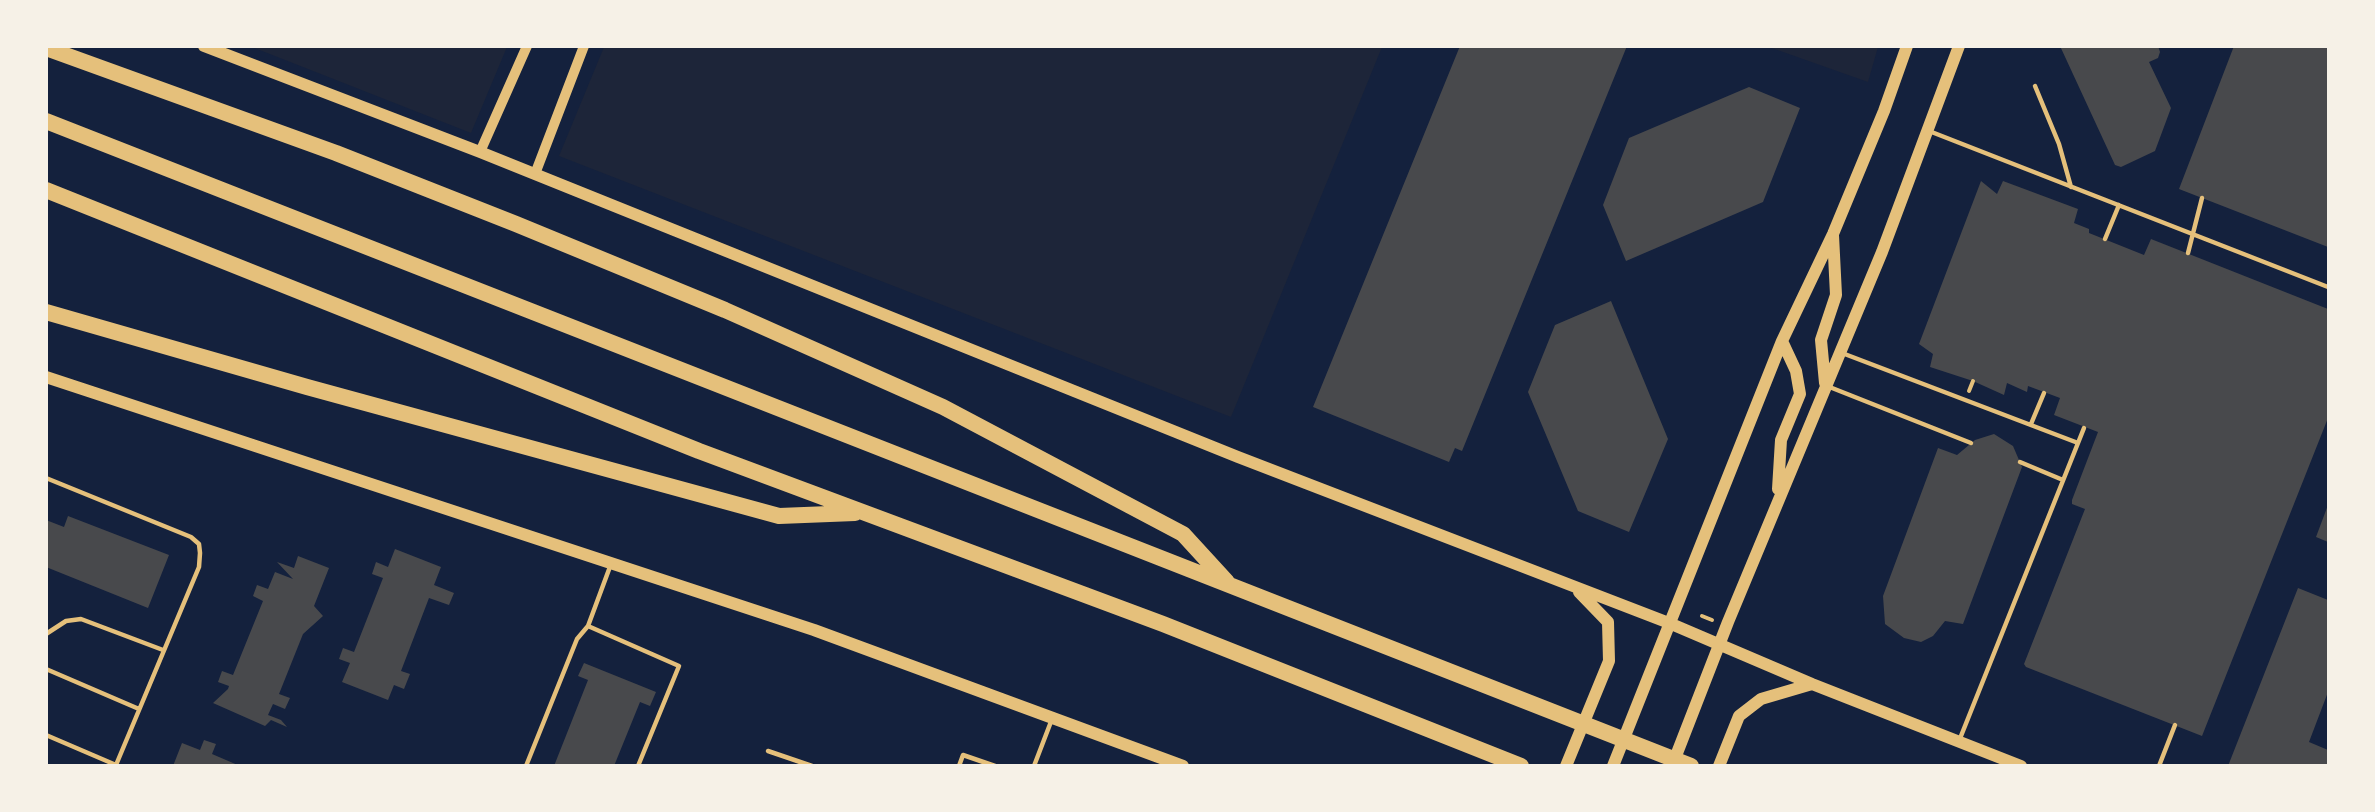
<!DOCTYPE html>
<style>
body{margin:0}
#map{position:relative;width:2375px;height:812px;overflow:hidden;background:#14213d;font-family:Figtree,sans-serif}
canvas{display:block}
.frame{position:absolute;inset:0;border:48px solid #f6f1e7;pointer-events:none}
</style>
<div id="map">
<canvas width="2375" height="812"></canvas>
<div class="frame"></div>
</div>
<script>
const context = document.querySelector('canvas').getContext('2d');
context.lineJoin = 'round';
function fill(path, color) {
  context.fillStyle = color;
  context.fill(path, 'evenodd');
}
function toPath(rows) {
  const path = new Path2D();
  for (const r of rows) {
    path.moveTo(r[0], r[1]);
    for (let i = 2; i < r.length; i += 2) path.lineTo(r[i], r[i + 1]);
  }
  return path;
}
function stroke(path, color, width, dash) {
  context.strokeStyle = color;
  context.lineWidth = width;
  context.lineCap = dash ? 'butt' : 'round';
  context.setLineDash(dash || []);
  context.stroke(path);
}
fill(toPath([
 [252,47,507,47,471,133],
 [604,47,604,46,1382,47,1231,417,559,156],
 [1769,47,1878,47,1868,82]
]), '#1d2539');
fill(toPath([
 [1460,46,1627,46,1462,451,1455,448,1449,462,1313,407],
 [2060,46,2158,46,2160,52,2158,58,2149,62,2171,108,2155,151,2121,167,2115,165],
 [2234,46,2328,46,2328,247,2179,189],
 [1749,87,1800,108,1763,202,1626,261,1603,205,1629,138],
 [1981,181,1997,194,2003,181,2078,209,2074,223,2089,229,2089,233,2144,255,2151,239,2328,309,2328,418,2202,736,2026,667,2024,664,2085,509,2072,504,2072,500,2098,432,2054,415,2060,398,2028,386,2027,392,2007,383,2004,395,1973,381,1930,367,1933,354,1919,344],
 [1611,301,1668,439,1629,532,1578,511,1528,392,1555,325],
 [1994,434,2013,446,2022,467,1963,624,1945,621,1933,636,1921,642,1904,638,1885,624,1883,596,1938,448,1957,455,1975,440],
 [2328,505,2328,542,2316,537],
 [68,516,169,555,148,608,46,567,46,520,64,527],
 [395,549,441,567,434,585,454,593,449,605,429,598,401,671,410,674,404,689,394,685,388,700,342,682,350,663,339,659,343,648,354,652,383,578,372,574,376,562,388,567],
 [298,556,329,568,314,606,323,616,303,634,279,694,290,698,285,709,273,704,268,715,281,720,287,727,271,720,265,726,213,703,228,689,229,686,218,682,222,671,233,675,263,601,253,596,257,585,268,589,275,572,293,579,277,562,294,568],
 [2298,588,2328,600,2328,692,2309,742,2328,750,2328,766,2228,766],
 [584,663,656,692,650,706,640,702,614,766,554,766,588,680,578,676],
 [204,740,216,744,212,754,240,766,173,766,182,743,200,750]
]), '#48494c');
stroke(toPath([
 [1969,391,1973,381],
 [1702,616,1712,620]
]), '#e5c07b', 4);
stroke(toPath([
 [2035,86,2059,144,2071,187],
 [1929,131,2328,287],
 [2105,239,2119,205],
 [2188,253,2202,198],
 [1842,353,2078,443],
 [1827,386,1971,443],
 [2031,424,2044,393],
 [2020,462,2063,480],
 [46,478,191,537,199,544,200,553,199,567,116,765,46,735],
 [588,626,679,666,638,766],
 [46,634,66,621,81,619,163,650],
 [46,669,139,709],
 [1959,741,2084,428],
 [768,751,812,766],
 [526,766,577,639,588,626,611,564],
 [959,766,963,755,995,766],
 [1034,766,1052,719],
 [2159,766,2175,725]
]), '#e5c07b', 4.5);
stroke(toPath([
 [480,152,527,46],
 [535,174,584,46]
]), '#e5c07b', 10);
stroke(toPath([
 [204,46,480,152,1238,457,1669,623,1812,684,2021,766],
 [46,377,814,630,1183,766],
 [1825,383,1821,340,1836,295,1833,235],
 [1778,489,1781,440,1800,394,1796,371,1782,341],
 [1566,766,1609,661,1608,622,1579,592],
 [1613,766,1782,341,1833,234,1884,111,1907,46],
 [1672,766,1728,622,1882,252,1959,46],
 [1719,766,1739,716,1761,699,1812,684]
]), '#e5c07b', 12);
stroke(toPath([
 [46,48,336,153,516,224,725,310,943,407,1183,534,1227,582],
 [46,121,1691,766],
 [46,190,699,451,1163,624,1521,766],
 [46,312,307,387,779,516,855,513]
]), '#e5c07b', 16);
</script>
